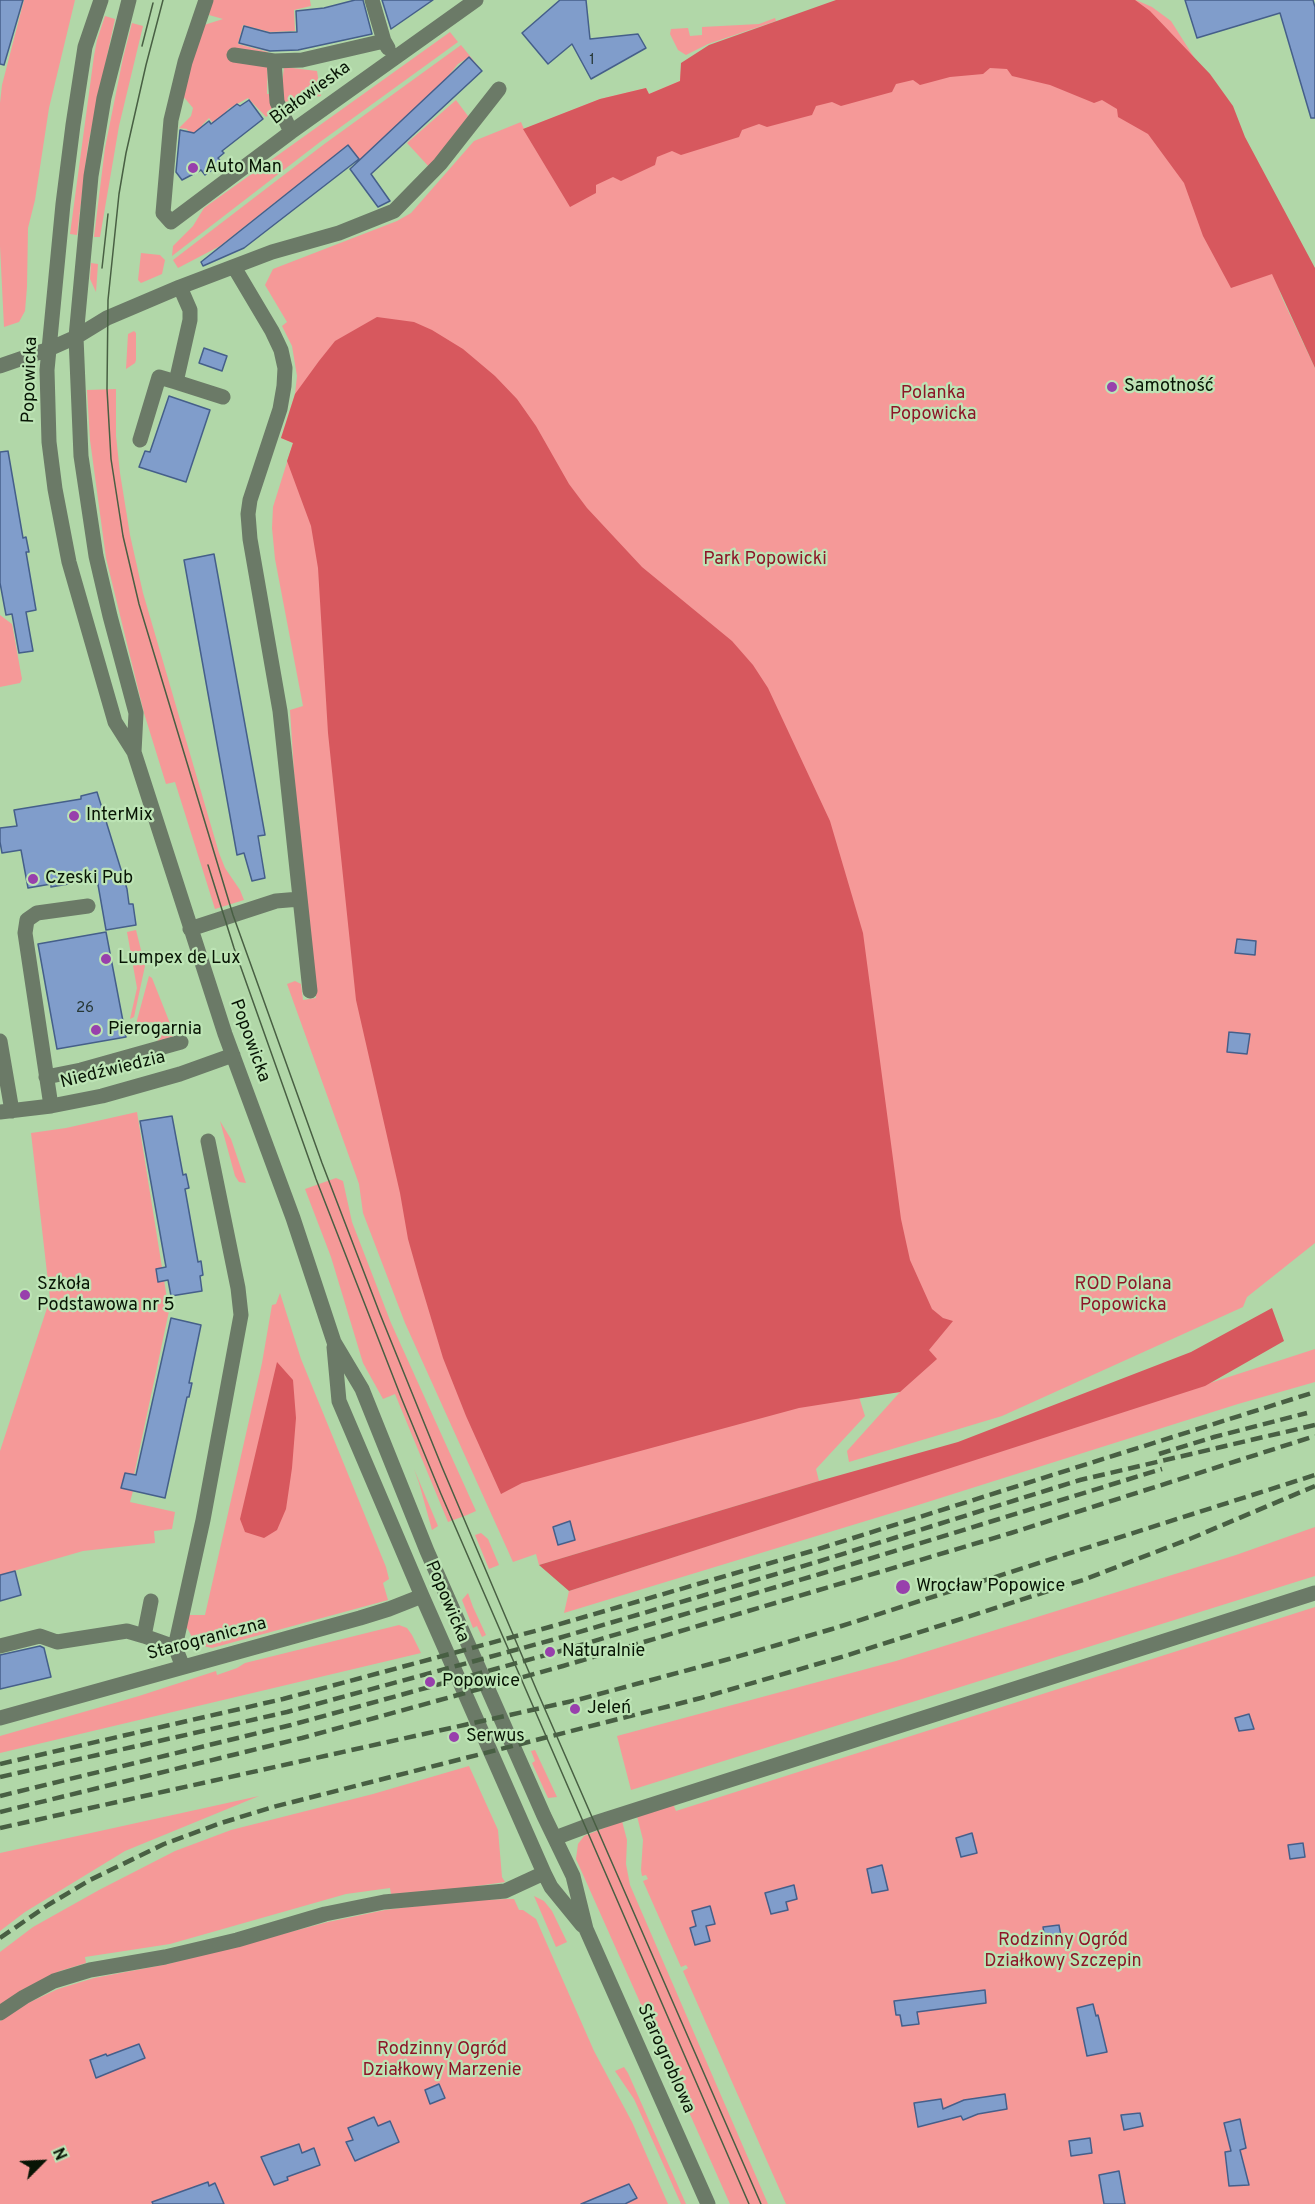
<!DOCTYPE html>
<meta charset="utf-8">
<style>
body{margin:0}
#map{position:relative;width:1315px;height:2204px;overflow:hidden;background:#b1d7a8;font-family:Overpass,sans-serif}
canvas{display:block}
.north{position:absolute;left:12px;top:2132px;width:60px;height:60px;-webkit-text-stroke:4px #bde4b5;paint-order:stroke;rotate:66deg;font-size:16px;font-weight:700;line-height:24px;text-align:center;color:#081505}
.north::after{content:'';display:block;margin:auto;width:21px;height:27px;background:#081505;clip-path:polygon(50% 0,100% 100%,50% 72%,0 100%)}
</style>
<div id="map">
<canvas width="1315" height="2204"></canvas>
<div class="north">N</div>
</div>
<script>
const context = document.querySelector('canvas').getContext('2d');
context.lineJoin = 'round';
function fill(path, color) {
  context.fillStyle = color;
  context.fill(path, 'evenodd');
}
function toPath(rows) {
  const path = new Path2D();
  for (const r of rows) {
    path.moveTo(r[0], r[1]);
    for (let i = 2; i < r.length; i += 2) path.lineTo(r[i], r[i + 1]);
  }
  return path;
}
function stroke(path, color, width, dash) {
  context.strokeStyle = color;
  context.lineWidth = width;
  context.lineCap = dash ? 'butt' : 'round';
  context.setLineDash(dash || []);
  context.stroke(path);
}
function drawText(font, color, halo, rows, align = 'center') {
  context.font = font + ' Overpass,sans-serif';
  context.lineWidth = 4.5;
  context.setLineDash([]);
  context.textBaseline = 'middle';
  context.strokeStyle = halo;
  context.fillStyle = color;
  for (const [text, x, y, turn = 0] of rows) {
    context.save();
    context.translate(x, y);
    context.rotate((+turn || 0) * Math.PI / 180);
    context.textAlign = isNaN(turn) ? turn : align;
    if (halo) context.strokeText(text, 0, 0);
    context.fillText(text, 0, 0);
    context.restore();
  }
}
fill(toPath([
 [24,0,75,0,49,108,35,200,28,228,27,287,25,311,19,322,4,327,0,246,0,103,2,85],
 [211,0,310,0,311,6,294,10,295,31,270,32,243,25,238,44,268,52,267,94,281,93,284,67,317,71,321,96,284,102,266,117,248,98,228,109,221,119,223,135,209,118,202,125,202,128,191,137,187,129,179,128,191,116,193,108,183,96,185,73,204,25,223,19,209,15],
 [865,0,1136,0,1152,7,1171,21,1202,70,1282,298,1315,368,1315,1243,1247,1297,1243,1307,1002,1416,849,1462,847,1451,900,1392,859,1397,865,1416,816,1469,819,1481,539,1565,536,1554,513,1562,405,1323,363,1213,359,1184,287,984,295,981,301,984,303,1000,316,998,296,802,290,710,303,706,275,559,272,528,273,507,293,443,281,438,295,394,297,376,292,346,282,326,287,322,265,285,273,269,397,221,411,213,474,141,521,122,524,129,600,99,646,88,649,94,680,81,681,70],
 [105,16,115,19,88,145,77,235,70,234,94,56,97,40],
 [775,18,776,21,708,44,686,55,678,50,670,34,671,29,688,28,690,36,702,35,702,27,759,24],
 [132,23,143,26,119,126,100,237,94,237,105,148,123,58],
 [450,32,458,42,320,142,172,256,173,246,193,226,204,208],
 [461,45,482,71,469,57,458,64,445,80,364,157,359,159,348,145,220,246,178,268,173,260,323,145],
 [456,100,471,120,430,168,407,143],
 [141,253,160,255,165,260,162,274,141,283,138,280],
 [91,263,98,264,96,292,90,279],
 [134,331,136,333,136,360,135,363,126,369,128,334],
 [116,389,116,436,120,473,130,535,143,593,219,853,225,868,240,890,244,900,215,909,175,782,166,784,144,713,106,558,90,440,87,390],
 [0,615,12,624,22,679,20,683,0,687],
 [136,930,145,966,134,1017,130,1019,137,988,127,932],
 [149,976,152,978,175,1036,158,1041,152,1022,136,1024],
 [137,1112,169,1311,134,1475,125,1473,121,1488,133,1491,130,1502,175,1512,172,1529,154,1531,155,1543,83,1551,0,1575,0,1451,50,1299,31,1133,66,1128],
 [220,1121,231,1139,246,1183,239,1182,235,1176],
 [336,1178,343,1181,352,1222,391,1323,476,1511,467,1515,448,1522,395,1394,383,1399,363,1363,331,1257,305,1189],
 [280,1293,301,1359,386,1567,389,1579,383,1583,388,1600,212,1648,203,1646,192,1637,186,1626,187,1615,205,1615,262,1363,272,1305,276,1304],
 [1315,1349,1315,1382,1238,1404,915,1506,564,1613,569,1591],
 [414,1469,438,1526,432,1530,419,1483],
 [1315,1527,1315,1576,631,1790,617,1736,896,1661,1236,1555],
 [481,1533,488,1539,499,1565,489,1569,475,1535],
 [468,1593,473,1607,486,1635,482,1637,477,1626,473,1628,462,1600],
 [1315,1607,1315,2204,786,2204,683,1971,688,1968,686,1965,681,1967,643,1881,648,1879,646,1875,642,1876,641,1870,643,1840,637,1816,673,1804,676,1811],
 [399,1625,407,1628,412,1635,421,1653,0,1753,0,1736,139,1696,216,1671,217,1675,237,1668,245,1663],
 [535,1750,557,1797,548,1798,532,1763,535,1761,531,1751],
 [469,1766,498,1830,502,1877,505,1882,463,1888,391,1894,390,1888,346,1894,170,1944,85,1957,86,1963,60,1971,22,1990,0,2006,0,1952,33,1927,99,1890,175,1851,231,1830,373,1794],
 [259,1796,125,1851,25,1912,0,1931,0,1853],
 [622,1821,627,1840,626,1864,630,1885,768,2204,730,2204,576,1859,578,1844,584,1836],
 [534,1896,544,1901,552,1911,567,1942,556,1947],
 [507,1899,514,1899,519,1910,523,1910,536,1919,594,2051,632,2122,668,2204,0,2204,0,2021,28,2003,58,1989,94,1978,168,1964,328,1922,385,1910,459,1901],
 [624,2067,628,2073,686,2204,681,2204,634,2099,615,2071]
]), '#f59998');
fill(toPath([
 [836,0,1135,0,1150,11,1210,74,1233,106,1245,137,1315,268,1315,368,1272,274,1231,288,1203,236,1184,183,1148,134,1118,117,1117,109,1102,100,1094,103,1050,85,1012,76,1007,69,990,68,983,74,950,77,920,85,913,80,896,84,892,92,841,106,832,102,816,106,812,115,767,127,759,124,742,130,739,137,681,155,672,151,657,157,655,165,621,181,613,177,596,185,596,193,570,207,523,129,600,99,646,88,649,94,680,81,681,63,709,45],
 [377,317,414,322,432,330,463,349,495,376,517,399,536,426,569,484,587,508,642,567,732,641,753,665,768,688,830,821,863,933,901,1219,910,1260,932,1309,943,1318,953,1321,929,1350,937,1359,900,1392,799,1408,522,1483,501,1494,466,1416,443,1358,419,1278,408,1239,400,1193,356,1000,328,733,318,568,311,526,287,461,293,443,281,438,295,394,319,361,335,341],
 [1272,1308,1284,1341,1205,1386,569,1591,539,1565,819,1481,958,1442,1191,1352],
 [277,1362,293,1380,296,1418,292,1468,286,1509,277,1530,264,1538,245,1532,240,1519]
]), '#d7585e');
const building = toPath([
 [0,0,23,0,4,65,0,64,0,0],
 [355,0,363,0,372,34,298,50,270,51,239,43,244,26,270,33,297,32,296,11,324,8,355,0],
 [382,0,433,0,391,29,382,0],
 [560,0,586,0,590,39,638,34,646,48,591,79,572,44,548,64,522,33,560,0],
 [1185,0,1313,0,1315,7,1315,118,1311,118,1280,13,1197,38,1185,0],
 [469,57,482,71,371,174,390,201,378,207,350,169,469,57],
 [249,100,263,119,222,151,224,153,218,158,222,163,205,175,201,170,182,180,176,172,180,130,194,133,209,121,211,124,237,104,240,106,249,100],
 [348,145,359,159,244,248,203,266,201,262,348,145],
 [204,348,227,356,222,371,199,363,204,348],
 [169,396,210,410,186,482,139,467,145,451,150,452,169,396],
 [8,451,23,538,26,537,29,552,26,552,36,610,26,612,33,651,19,653,12,614,6,615,0,583,0,452,8,451],
 [214,554,265,835,258,836,265,878,252,881,244,853,237,855,184,560,214,554],
 [97,792,127,889,129,904,133,904,136,925,106,930,97,879,51,887,51,884,28,888,21,850,2,853,0,842,0,828,17,826,14,810,81,799,81,796,97,792],
 [106,932,126,1037,57,1049,38,944,106,932],
 [1237,939,1256,941,1255,955,1235,953,1237,939],
 [1229,1032,1250,1034,1247,1054,1227,1052,1229,1032],
 [172,1116,183,1175,186,1174,189,1188,185,1189,198,1262,201,1261,203,1275,200,1276,202,1291,171,1296,168,1280,158,1282,156,1269,166,1267,140,1121,172,1116],
 [171,1318,201,1325,189,1383,192,1383,189,1397,187,1397,165,1498,121,1488,125,1473,136,1475,171,1318],
 [570,1521,575,1540,558,1545,553,1527,570,1521],
 [15,1571,21,1595,0,1601,0,1575,15,1571],
 [40,1646,44,1648,51,1677,0,1689,0,1655,40,1646],
 [1249,1714,1254,1729,1239,1731,1235,1718,1249,1714],
 [972,1833,977,1853,961,1857,956,1838,972,1833],
 [1303,1843,1305,1857,1290,1859,1288,1845,1303,1843],
 [882,1865,888,1890,872,1893,867,1869,882,1865],
 [794,1885,797,1899,786,1902,788,1910,771,1914,765,1893,794,1885],
 [710,1906,715,1924,706,1926,710,1941,695,1945,690,1928,696,1926,692,1911,710,1906],
 [1059,1925,1062,1942,1046,1945,1043,1927,1059,1925],
 [985,1990,986,2003,917,2012,919,2024,902,2026,900,2015,896,2015,894,2001,985,1990],
 [1093,2004,1096,2016,1098,2015,1107,2052,1087,2056,1077,2008,1093,2004],
 [139,2044,145,2058,96,2078,90,2060,106,2054,107,2056,139,2044],
 [439,2084,445,2098,430,2104,425,2090,439,2084],
 [1005,2094,1007,2109,978,2114,963,2120,961,2116,918,2127,914,2103,941,2099,943,2109,964,2100,1005,2094],
 [1140,2113,1143,2126,1124,2130,1121,2115,1140,2113],
 [374,2117,378,2126,390,2121,399,2142,355,2161,346,2142,353,2140,348,2128,374,2117],
 [1240,2119,1246,2148,1240,2150,1249,2185,1229,2186,1225,2152,1231,2151,1224,2123,1240,2119],
 [1090,2138,1092,2153,1071,2156,1069,2141,1090,2138],
 [299,2144,302,2153,314,2148,320,2165,287,2177,288,2180,274,2185,261,2157,299,2144],
 [1119,2171,1125,2204,1104,2204,1099,2175,1119,2171],
 [208,2182,209,2186,215,2183,224,2204,153,2204,152,2202,208,2182],
 [629,2184,637,2198,625,2204,581,2204,629,2184]
]);
fill(building, '#809dcb');
stroke(building, '#455f8a', 1.5);
stroke(toPath([
 [101,0,85,47,73,125,63,204,47,370,49,442,55,489,69,562,115,722,134,752,225,1034,293,1218,334,1342,362,1389,427,1551,544,1816,573,1876,586,1929,708,2204],
 [129,0,104,98,91,176,76,337,81,456,96,556,110,616,136,713,134,752],
 [206,0,185,62,171,120,163,213,171,222,291,132,476,0],
 [372,0,384,41,388,48],
 [234,55,274,61,302,60,384,41],
 [274,61,277,102,291,132],
 [234,267,272,331,281,350,285,368,284,386,280,409,250,500,248,514,250,539,280,711,310,991],
 [180,287,190,310,190,320,176,382,223,397],
 [0,366,49,349,76,337,107,318,180,287,272,252,339,233,394,211,440,164,499,89],
 [140,440,159,377,176,382],
 [190,929,276,901,300,899],
 [0,1041,12,1111],
 [46,1077,81,1070,181,1042],
 [51,1106,25,933,27,920,37,913,88,906],
 [0,1112,51,1106,102,1096,180,1074,233,1055],
 [334,1347,339,1401,422,1596,544,1873,551,1887,582,1925],
 [144,1636,151,1601],
 [0,1646,40,1636,57,1642,127,1631,144,1636,175,1647],
 [183,1667,175,1647,203,1520,241,1315,238,1288,208,1141],
 [0,1718,360,1618,389,1609,422,1596],
 [555,1838,595,1823,1315,1593],
 [0,2013,24,1997,54,1981,90,1970,165,1957,237,1940,325,1914,384,1902,505,1891,544,1873]
]), '#6b7a67', 15);
stroke(toPath([
 [163,0,146,65,126,153,119,194,108,300,107,389,111,459,123,536,139,604,233,915,322,1163,380,1314,442,1467,537,1691,761,2204],
 [142,46,153,3],
 [102,268,108,214],
 [208,865,234,948,316,1179,401,1397,441,1494,749,2204]
]), '#485f43', 1.5);
stroke(toPath([
 [1159,1454,1214,1437,1307,1413],
 [0,1764,283,1699,546,1628,812,1551,1315,1392],
 [0,1777,287,1712,552,1640,817,1562,1080,1480,1315,1425],
 [0,1796,291,1725,557,1652,820,1574,1162,1469],
 [0,1812,302,1738,563,1666,1011,1533,1315,1436],
 [0,1828,577,1700,729,1659,832,1629,1315,1475],
 [0,1938,48,1905,90,1880,164,1844,218,1824,273,1807,701,1698,845,1656,1083,1580,1192,1538,1315,1486]
]), '#485f43', 4.5, [12, 6]);
for (const [x, y, r, color] of [
 [193,168,6,"#9840ac"],
 [1112,387,6,"#9840ac"],
 [74,816,6,"#9840ac"],
 [33,879,6,"#9840ac"],
 [106,959,6,"#9840ac"],
 [96,1030,6,"#9840ac"],
 [25,1295,6,"#9840ac"],
 [903,1587,8,"#9840ac"],
 [550,1652,6,"#9840ac"],
 [430,1682,6,"#9840ac"],
 [575,1709,6,"#9840ac"],
 [454,1737,6,"#9840ac"]
]) {
  const dot = new Path2D();
  dot.arc(x, y, r, 0, 2 * Math.PI);
  context.fillStyle = color;
  context.fill(dot);
  stroke(dot, '#bde4b5', 2);
}
drawText('15px', '#263736', null, [
 ["1",592,61],
 ["26",85,1009]
]);
drawText('18px', '#081505', '#bde4b5', [
 ["Białowieska",311,94,-36],
 ["Popowicka",31,380,-88],
 ["Popowicka",249,1041,70],
 ["Niedźwiedzia",113,1071,-14],
 ["Popowicka",446,1602,67],
 ["Starograniczna",207,1640,-15],
 ["Starogroblowa",665,2059,66]
]);
drawText('18px', '#081505', '#bde4b5', [
 ["Auto Man",205,168],
 ["Samotność",1124,387],
 ["InterMix",86,816],
 ["Czeski Pub",45,879],
 ["Lumpex de Lux",118,959],
 ["Pierogarnia",108,1030],
 ["Szkoła",37,1285],
 ["Podstawowa nr 5",37,1306],
 ["Wrocław Popowice",916,1587],
 ["Naturalnie",562,1652],
 ["Popowice",442,1682],
 ["Jeleń",587,1709],
 ["Serwus",466,1737]
], 'left');
drawText('18px', '#8d1628', '#bde4b5', [
 ["Polanka",933,394],
 ["Popowicka",933,415],
 ["Park Popowicki",765,560],
 ["ROD Polana",1123,1285],
 ["Popowicka",1123,1306],
 ["Rodzinny Ogród",1063,1941],
 ["Działkowy Szczepin",1063,1962],
 ["Rodzinny Ogród",442,2050],
 ["Działkowy Marzenie",442,2071]
]);
</script>
